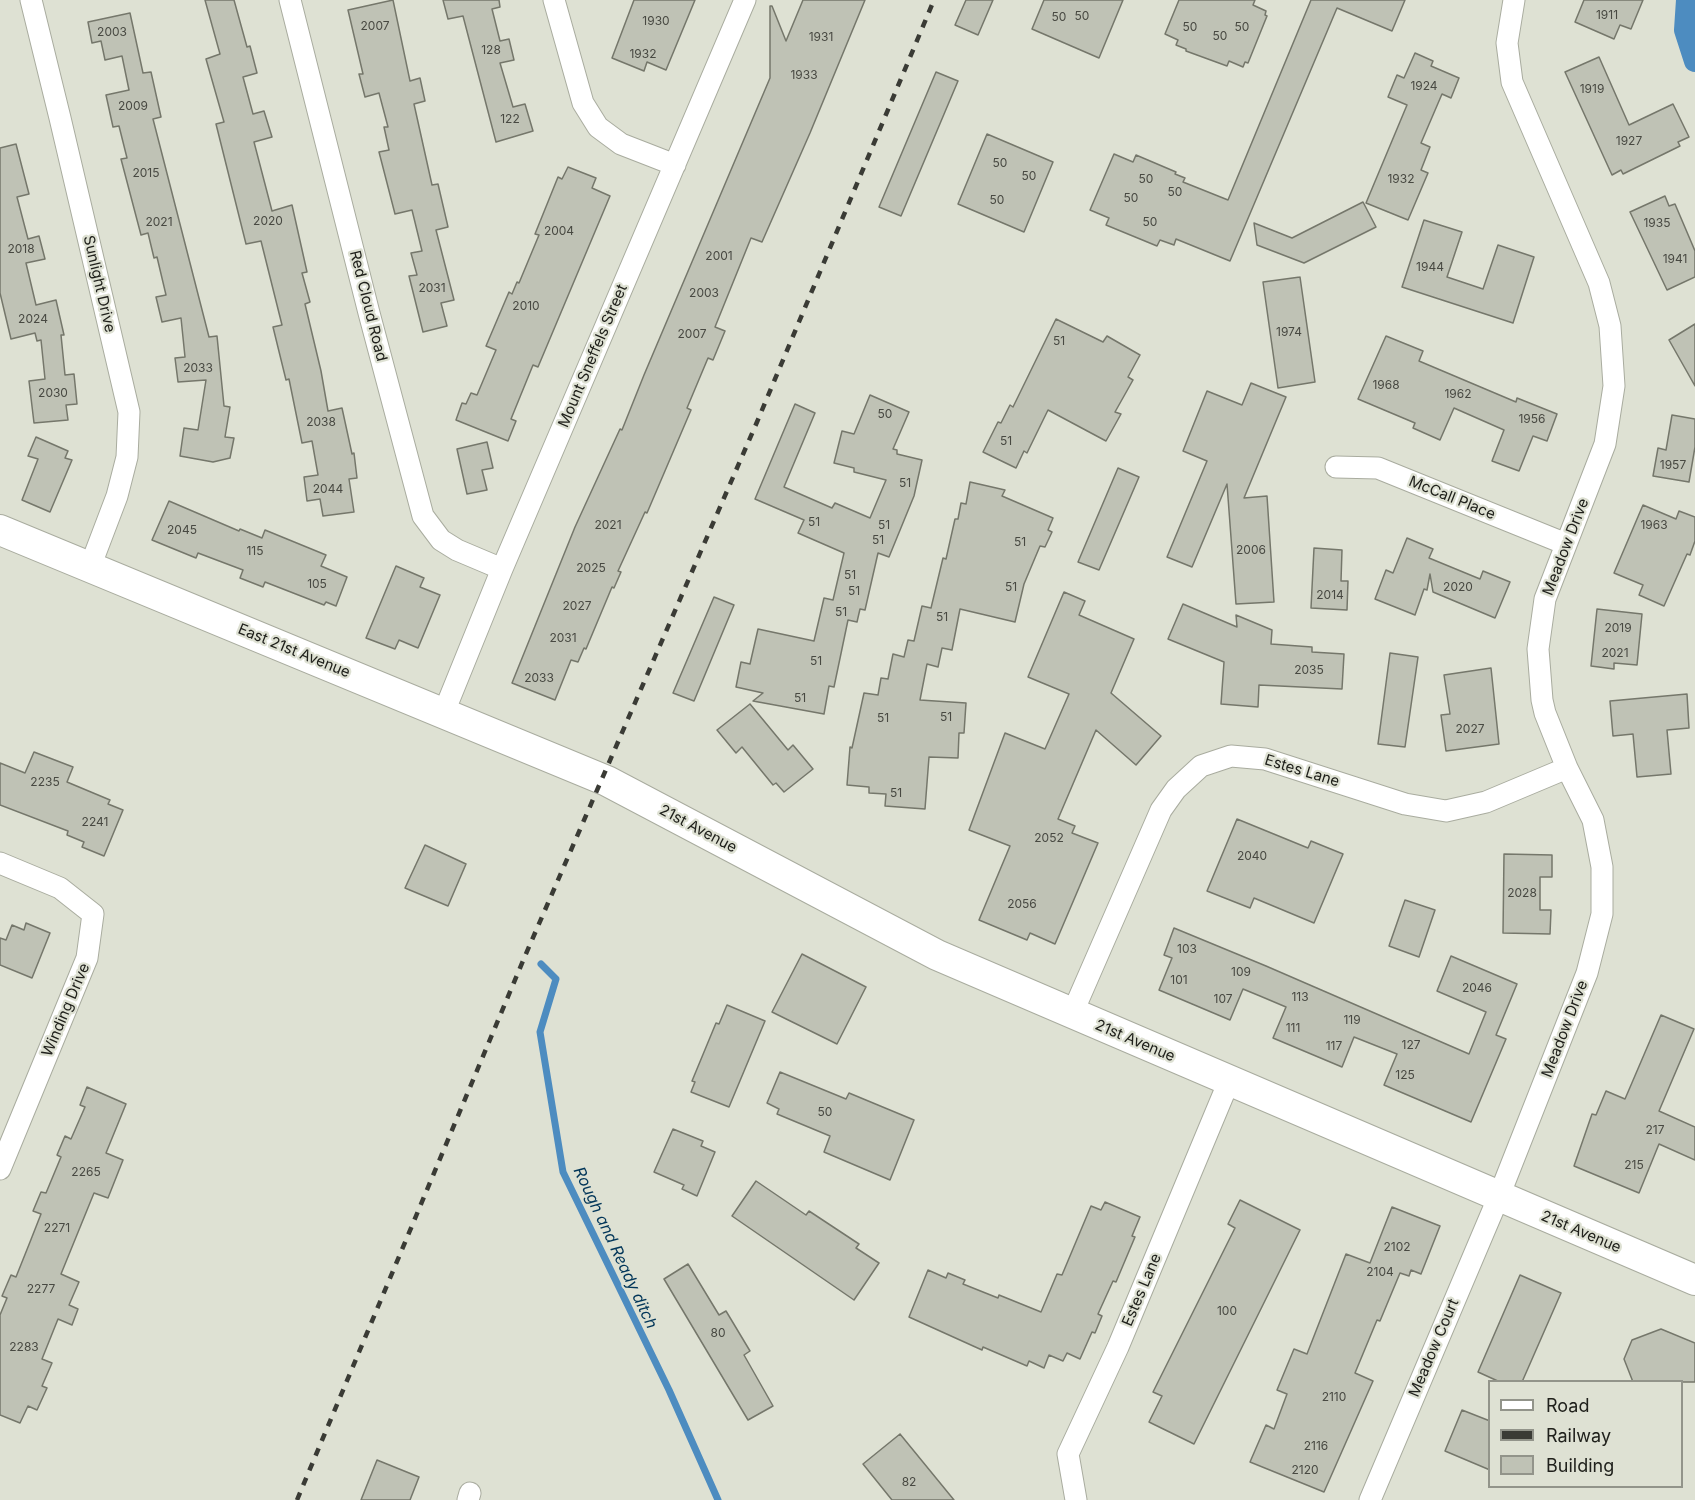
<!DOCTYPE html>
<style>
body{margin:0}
#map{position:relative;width:1695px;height:1500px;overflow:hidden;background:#dee1d3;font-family:Inter,sans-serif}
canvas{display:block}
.legend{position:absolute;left:1488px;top:1380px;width:195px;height:108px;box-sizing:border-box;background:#dee1d3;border:2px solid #92948a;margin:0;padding:8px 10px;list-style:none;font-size:18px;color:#20211c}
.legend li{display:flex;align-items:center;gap:12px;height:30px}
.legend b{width:30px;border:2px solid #92948a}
</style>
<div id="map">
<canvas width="1695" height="1500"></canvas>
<ul class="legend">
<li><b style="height:8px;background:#fff"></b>Road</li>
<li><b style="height:8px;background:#3a3b35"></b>Railway</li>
<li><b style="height:16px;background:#bfc2b5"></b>Building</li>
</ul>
</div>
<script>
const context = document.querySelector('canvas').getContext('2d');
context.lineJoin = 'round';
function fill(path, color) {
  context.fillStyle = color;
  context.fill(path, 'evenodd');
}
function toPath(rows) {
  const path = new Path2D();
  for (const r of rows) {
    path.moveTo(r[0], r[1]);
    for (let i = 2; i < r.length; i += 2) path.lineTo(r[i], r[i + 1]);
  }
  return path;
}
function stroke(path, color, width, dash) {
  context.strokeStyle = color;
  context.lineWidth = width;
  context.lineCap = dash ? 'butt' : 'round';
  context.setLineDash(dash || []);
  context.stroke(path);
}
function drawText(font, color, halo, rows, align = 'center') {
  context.font = font + ' Inter,sans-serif';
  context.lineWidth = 4.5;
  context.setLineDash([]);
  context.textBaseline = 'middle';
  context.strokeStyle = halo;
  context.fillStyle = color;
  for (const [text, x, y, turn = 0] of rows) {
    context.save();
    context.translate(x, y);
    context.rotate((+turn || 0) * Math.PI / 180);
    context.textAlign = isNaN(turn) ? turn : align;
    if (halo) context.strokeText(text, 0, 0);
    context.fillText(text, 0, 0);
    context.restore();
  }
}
fill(toPath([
 [1687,0,1695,0,1695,61,1685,30]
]), '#bec991');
stroke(toPath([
 [541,964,556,979,540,1032,563,1172,669,1390,718,1500]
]), '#4d8cc0', 7);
stroke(toPath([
 [1687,0,1685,30,1695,61]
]), '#4d8cc0', 22);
const building = toPath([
 [205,0,234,0,247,47,250,46,257,73,243,77,253,114,264,111,272,137,254,142,272,211,292,205,307,272,302,273,310,302,305,304,321,371,328,411,342,408,352,454,354,453,357,478,349,479,354,512,323,516,320,499,307,501,304,477,318,475,312,441,302,443,289,379,286,380,273,327,282,325,261,241,246,244,216,124,224,122,206,59,220,54,205,0],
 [393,0,410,81,420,78,425,101,414,104,432,185,438,184,448,227,436,230,454,300,441,303,447,326,423,332,409,276,417,275,411,253,422,251,412,210,395,214,379,152,389,150,384,127,388,127,379,93,365,97,359,74,363,74,348,10,393,0],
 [443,0,499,0,500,7,492,9,500,41,509,39,514,60,500,63,513,107,525,104,533,131,496,142,463,16,448,19,443,0],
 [634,0,695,0,666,70,647,62,644,71,612,58,634,0],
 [803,0,865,0,810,133,762,242,751,238,715,327,725,331,713,360,708,358,687,408,691,410,647,513,645,512,618,571,621,572,614,588,612,587,586,649,584,648,578,662,571,660,555,700,512,683,575,527,620,429,622,430,644,375,770,78,770,6,772,6,786,41,803,0],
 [966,0,993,0,978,35,955,25,966,0],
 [1044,0,1123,0,1099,58,1032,29,1044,0],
 [1179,0,1255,0,1253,5,1266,11,1265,15,1267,16,1248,63,1245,62,1243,67,1229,61,1227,66,1186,51,1186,49,1176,45,1178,40,1165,34,1179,0],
 [1311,0,1405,0,1392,31,1337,8,1230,261,1176,239,1174,245,1160,240,1157,246,1106,225,1109,218,1090,210,1114,154,1133,162,1136,155,1176,172,1175,174,1185,178,1183,182,1228,200,1311,0],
 [1584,0,1643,0,1631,29,1620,25,1614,39,1575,22,1584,0],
 [130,13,143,73,151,72,161,117,153,119,209,337,217,336,224,406,230,407,225,437,234,438,230,458,213,462,180,456,184,428,198,430,206,380,178,382,175,358,185,357,181,318,162,322,156,297,166,295,157,257,154,258,148,233,141,235,121,159,127,158,119,126,113,127,106,95,129,90,122,56,105,60,101,41,92,43,88,22,130,13],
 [1415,53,1433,61,1431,66,1459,78,1451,98,1442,94,1421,143,1430,147,1421,170,1428,173,1408,220,1366,203,1407,105,1388,97,1397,75,1404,78,1415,53],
 [1599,57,1629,125,1673,104,1689,137,1678,142,1680,146,1623,174,1621,170,1612,175,1565,72,1599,57],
 [936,72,958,81,901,216,879,207,936,72],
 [987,134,1053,162,1024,232,958,204,987,134],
 [16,144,29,194,17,197,28,239,39,236,45,259,26,263,36,305,56,300,64,335,61,335,65,375,74,374,77,404,66,405,68,420,34,423,29,381,45,379,41,340,37,341,35,333,11,339,0,293,0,148,16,144],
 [568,167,596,178,592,188,610,196,538,367,533,365,511,419,516,421,508,441,456,420,462,403,466,404,471,393,477,395,496,350,486,346,509,292,512,294,517,282,519,283,539,235,535,234,558,177,562,179,568,167],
 [1665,196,1669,206,1675,204,1695,251,1695,277,1667,290,1630,212,1665,196],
 [1363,202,1376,227,1304,263,1257,245,1254,223,1292,238,1363,202],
 [1424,220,1462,232,1447,277,1483,289,1498,245,1534,257,1513,323,1402,287,1424,220],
 [1300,277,1315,382,1278,388,1263,282,1300,277],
 [1056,319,1103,342,1107,336,1140,355,1128,377,1133,380,1115,412,1121,414,1106,441,1048,410,1027,453,1024,451,1016,468,983,452,998,422,1001,423,1010,405,1013,407,1056,319],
 [1695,324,1695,386,1669,340,1695,324],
 [1386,336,1423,351,1419,361,1516,402,1517,398,1557,414,1547,441,1533,436,1519,471,1492,461,1504,430,1454,408,1440,440,1413,428,1415,423,1358,399,1386,336],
 [1251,383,1286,397,1244,498,1267,496,1274,602,1236,604,1227,484,1192,567,1167,557,1207,461,1183,451,1207,391,1242,405,1251,383],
 [870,395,909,412,893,449,897,450,897,454,922,460,914,496,889,557,878,553,865,610,860,609,857,622,848,620,834,687,829,686,824,714,753,701,763,693,736,687,741,662,750,664,758,629,814,641,824,598,833,600,844,553,798,533,804,520,755,499,795,404,815,413,784,487,832,508,835,503,870,518,886,480,854,472,854,468,834,463,842,431,854,434,870,395],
 [1672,415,1695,419,1695,447,1689,482,1653,476,1658,448,1666,450,1672,415],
 [36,437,68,451,65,458,72,460,50,512,22,500,38,459,28,456,36,437],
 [487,442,493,468,482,470,487,490,467,494,457,449,487,442],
 [1118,468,1139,477,1099,570,1078,562,1118,468],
 [970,482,1005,490,1002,496,1053,518,1048,530,1052,532,1045,547,1040,546,1024,584,1015,622,960,609,952,650,942,648,938,667,927,664,920,700,966,703,964,733,959,733,958,758,929,757,925,809,885,806,886,794,869,793,869,787,847,785,850,747,852,748,864,693,878,695,881,678,888,679,893,654,904,657,908,640,914,641,922,606,931,608,943,558,946,559,955,519,958,519,961,503,966,504,970,482],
 [169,501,239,531,240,529,262,538,265,530,326,555,321,566,347,577,336,606,326,602,324,605,265,582,263,587,240,578,243,570,198,553,196,558,152,540,169,501],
 [1643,505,1676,519,1679,511,1695,517,1695,541,1690,555,1687,554,1664,606,1639,595,1643,585,1614,573,1643,505],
 [1407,538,1433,549,1429,558,1480,579,1483,571,1510,582,1495,618,1433,592,1430,574,1427,590,1424,589,1415,615,1375,599,1386,570,1393,573,1407,538],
 [1314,548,1342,550,1341,581,1348,581,1347,610,1311,608,1314,548],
 [396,566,424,578,420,587,440,595,418,648,399,640,395,649,366,638,396,566],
 [1064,592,1085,601,1079,615,1134,639,1111,693,1161,736,1136,765,1096,730,1058,819,1075,826,1072,833,1098,843,1055,944,1030,933,1027,940,979,920,1010,846,969,830,1005,733,1045,749,1069,694,1028,677,1064,592],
 [714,597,734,605,694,701,673,693,714,597],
 [1183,604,1237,627,1236,615,1272,630,1271,644,1312,647,1312,652,1344,654,1342,689,1259,685,1258,707,1221,704,1224,662,1168,639,1183,604],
 [1597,609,1642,614,1637,665,1614,663,1614,669,1591,666,1597,609],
 [1390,653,1418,657,1405,747,1378,744,1390,653],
 [1491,668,1499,744,1446,751,1441,715,1450,714,1444,675,1491,668],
 [1687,694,1689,728,1667,730,1671,774,1637,777,1633,734,1613,736,1610,701,1687,694],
 [750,704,788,750,793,745,813,769,784,792,776,783,773,785,742,747,736,753,717,730,750,704],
 [34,752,73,767,67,782,110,800,108,804,123,810,104,856,82,847,84,842,67,835,68,831,0,805,0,763,25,773,34,752],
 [1237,819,1308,848,1311,841,1343,854,1314,923,1254,898,1250,908,1207,891,1237,819],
 [425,845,466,864,448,906,405,888,425,845],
 [1504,854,1552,855,1552,877,1540,877,1540,910,1551,910,1550,934,1503,933,1504,854],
 [1405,900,1435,910,1419,957,1389,946,1405,900],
 [26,923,50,933,32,978,0,965,0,938,6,940,12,925,24,930,26,923],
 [1174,928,1266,966,1469,1054,1486,1012,1437,991,1451,956,1517,984,1496,1035,1506,1039,1471,1122,1384,1085,1397,1054,1354,1037,1342,1067,1273,1038,1286,1007,1260,996,1243,989,1230,1020,1159,990,1172,958,1164,955,1174,928],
 [802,954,866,987,837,1044,772,1012,802,954],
 [727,1005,765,1021,729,1107,691,1092,695,1082,692,1081,716,1023,719,1024,727,1005],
 [1661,1015,1694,1029,1659,1111,1695,1127,1695,1160,1659,1144,1639,1193,1574,1166,1592,1114,1596,1115,1606,1091,1625,1099,1661,1015],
 [780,1072,846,1099,849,1093,914,1120,890,1180,824,1152,830,1136,777,1114,779,1109,767,1103,780,1072],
 [87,1087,126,1104,106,1153,123,1160,108,1198,94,1193,61,1274,79,1282,69,1305,78,1309,72,1325,58,1319,42,1359,52,1363,42,1386,47,1388,37,1410,28,1406,20,1423,0,1415,0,1315,7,1298,2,1296,11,1275,16,1277,30,1242,41,1214,33,1211,41,1192,46,1193,61,1157,57,1155,65,1136,71,1139,85,1107,80,1105,87,1087],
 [673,1129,703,1141,701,1146,715,1152,697,1196,682,1189,684,1185,654,1172,673,1129],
 [756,1181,806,1215,809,1211,859,1244,856,1248,879,1263,854,1300,732,1216,756,1181],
 [1240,1200,1300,1230,1194,1444,1149,1422,1162,1396,1153,1392,1235,1228,1228,1224,1240,1200],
 [1105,1202,1140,1217,1132,1236,1135,1237,1116,1282,1113,1281,1098,1314,1102,1316,1095,1333,1092,1332,1080,1359,1067,1353,1063,1361,1049,1355,1044,1368,1029,1361,1027,1366,983,1347,982,1350,909,1317,928,1270,946,1278,948,1273,965,1280,963,1284,998,1298,999,1295,1041,1312,1057,1274,1062,1275,1091,1206,1101,1210,1105,1202],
 [1392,1207,1440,1226,1421,1274,1411,1270,1409,1276,1400,1273,1380,1321,1377,1320,1355,1373,1373,1381,1324,1492,1250,1462,1266,1425,1274,1429,1287,1394,1277,1390,1294,1349,1307,1354,1346,1254,1370,1263,1392,1207],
 [688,1264,719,1315,726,1311,750,1351,744,1355,773,1406,748,1420,664,1279,688,1264],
 [1520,1275,1561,1293,1522,1382,1500,1382,1478,1372,1520,1275],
 [1661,1329,1695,1343,1695,1382,1633,1382,1624,1359,1632,1340,1661,1329],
 [1462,1410,1490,1421,1490,1470,1445,1451,1462,1410],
 [900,1434,954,1500,892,1500,863,1464,900,1434],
 [377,1460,419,1477,410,1500,361,1500,377,1460]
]);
fill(building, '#bfc2b5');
stroke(building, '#75776b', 1.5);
const street = toPath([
 [31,0,60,118,129,412,127,457,117,496,90,567],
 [290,0,369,313,423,516,441,540,457,550,502,569],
 [554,0,583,103,598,127,621,144,675,165],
 [1336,467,1378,468,1566,544],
 [444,712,502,569,745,0],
 [0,863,60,888,93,914,87,958,0,1169],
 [1072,1014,1161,810,1176,789,1201,766,1231,756,1265,759,1405,804,1446,811,1486,802,1567,768],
 [468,1500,470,1493],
 [1076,1500,1068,1454,1118,1347,1229,1081],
 [1370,1500,1499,1196,1587,973,1602,914,1602,867,1593,820,1567,768,1545,713,1542,700,1538,649,1545,599,1605,444,1614,386,1610,326,1599,283,1512,82,1507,43,1514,0]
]);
const secondary = toPath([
 [0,530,607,781,937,955,1695,1280]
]);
stroke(street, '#a9ac9f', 23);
stroke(secondary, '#a9ac9f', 32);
stroke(street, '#fff', 21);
stroke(secondary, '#fff', 30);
stroke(toPath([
 [297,1500,525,956,757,422,934,0]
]), '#3a3b35', 4.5, [8, 8]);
drawText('12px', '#484942', null, [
 ["1911",1607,15],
 ["50",1082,16],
 ["50",1059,17],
 ["1930",656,21],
 ["2007",375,26],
 ["50",1190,27],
 ["50",1242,27],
 ["2003",112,32],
 ["50",1220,36],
 ["1931",821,37],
 ["128",491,50],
 ["1932",643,54],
 ["1933",804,75],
 ["1924",1424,86],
 ["1919",1592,89],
 ["2009",133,106],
 ["122",510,119],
 ["1927",1629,141],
 ["50",1000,163],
 ["2015",146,173],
 ["50",1029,176],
 ["50",1146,179],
 ["1932",1401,179],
 ["50",1175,192],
 ["50",1131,198],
 ["50",997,200],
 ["2020",268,221],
 ["2021",159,222],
 ["50",1150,222],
 ["1935",1657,223],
 ["2004",559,231],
 ["2018",21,249],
 ["2001",719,256],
 ["1941",1675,259],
 ["1944",1430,267],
 ["2031",432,288],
 ["2003",704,293],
 ["2010",526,306],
 ["2024",33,319],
 ["1974",1289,332],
 ["2007",692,334],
 ["51",1059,341],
 ["2033",198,368],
 ["1968",1386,385],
 ["2030",53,393],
 ["1962",1458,394],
 ["50",885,414],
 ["1956",1532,419],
 ["2038",321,422],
 ["51",1006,441],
 ["1957",1673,465],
 ["51",905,483],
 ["2044",328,489],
 ["51",814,522],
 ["2021",608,525],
 ["51",884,525],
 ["1963",1654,525],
 ["2045",182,530],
 ["51",878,540],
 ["51",1020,542],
 ["2006",1251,550],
 ["115",255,551],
 ["2025",591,568],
 ["51",850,575],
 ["105",317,584],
 ["51",1011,587],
 ["2020",1458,587],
 ["51",854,591],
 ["2014",1330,595],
 ["2027",577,606],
 ["51",841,612],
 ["51",942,617],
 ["2019",1618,628],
 ["2031",563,638],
 ["2021",1615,653],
 ["51",816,661],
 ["2035",1309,670],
 ["2033",539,678],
 ["51",800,698],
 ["51",946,717],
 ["51",883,718],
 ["2027",1470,729],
 ["2235",45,782],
 ["51",896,793],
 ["2241",95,822],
 ["2052",1049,838],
 ["2040",1252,856],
 ["2028",1522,893],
 ["2056",1022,904],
 ["103",1187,949],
 ["109",1241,972],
 ["101",1179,980],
 ["2046",1477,988],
 ["113",1300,997],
 ["107",1223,999],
 ["119",1352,1020],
 ["111",1293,1028],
 ["127",1411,1045],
 ["117",1334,1046],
 ["125",1405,1075],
 ["50",825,1112],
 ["217",1655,1130],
 ["215",1634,1165],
 ["2265",86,1172],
 ["2271",57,1228],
 ["2102",1397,1247],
 ["2104",1380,1272],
 ["2277",41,1289],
 ["100",1227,1311],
 ["80",718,1333],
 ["2283",24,1347],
 ["2110",1334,1397],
 ["2116",1316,1446],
 ["2120",1305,1470],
 ["82",909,1482]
]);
drawText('15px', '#20211c', '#dee1d3', [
 ["Sunlight Drive",99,284,77],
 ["Red Cloud Road",368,306,76],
 ["Mount Sneffels Street",593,356,-67],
 ["McCall Place",1452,498,22],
 ["Meadow Drive",1566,547,-69],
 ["East 21st Avenue",294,651,22],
 ["Estes Lane",1302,771,17],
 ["21st Avenue",698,829,28],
 ["Winding Drive",66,1010,-67],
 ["Meadow Drive",1565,1029,-69],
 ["21st Avenue",1135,1041,23],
 ["21st Avenue",1581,1232,23],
 ["Estes Lane",1142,1290,-67],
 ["Meadow Court",1434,1348,-67]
]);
drawText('italic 16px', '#013558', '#dee1d3', [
 ["Rough and Ready ditch",615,1248,65]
]);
</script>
